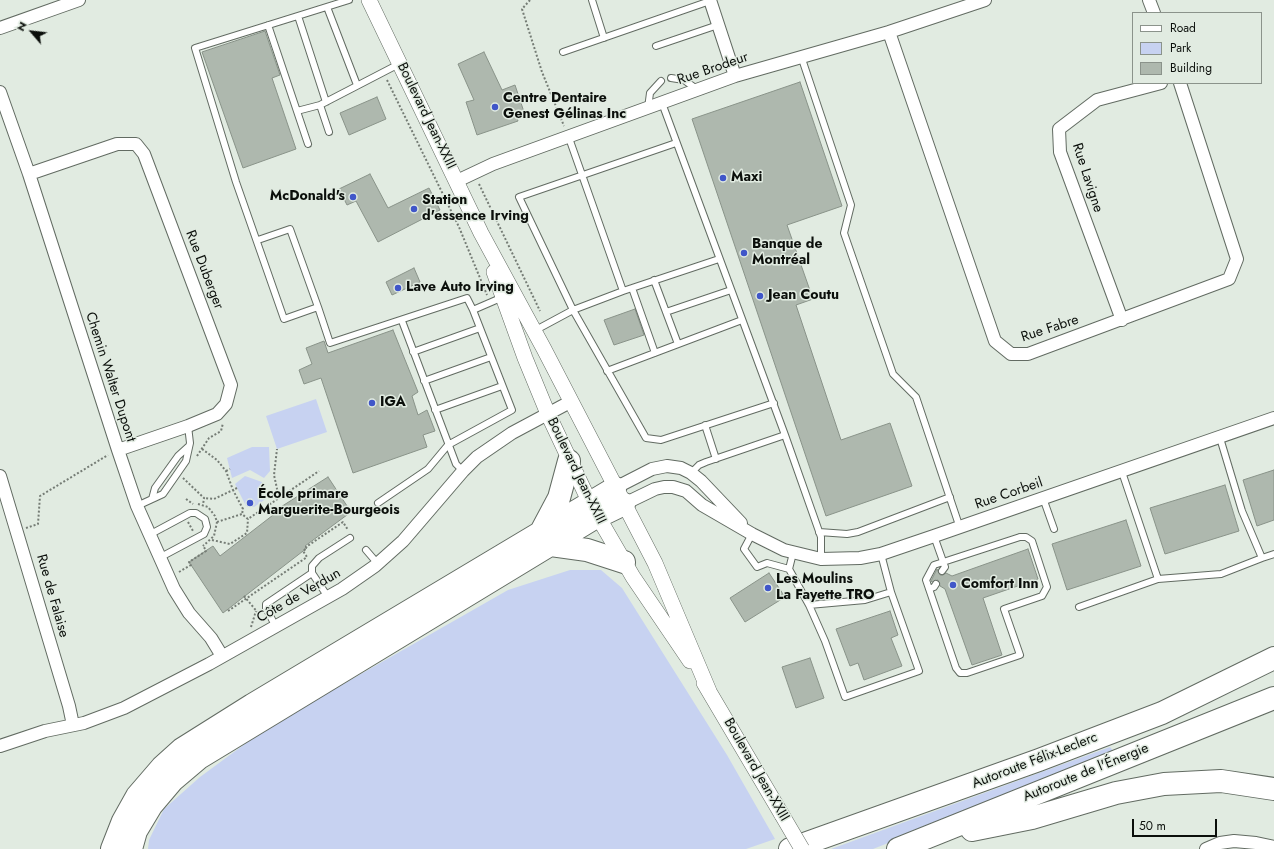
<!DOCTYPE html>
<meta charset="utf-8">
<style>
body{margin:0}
#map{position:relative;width:1274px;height:849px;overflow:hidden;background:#e1ebe1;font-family:Jost,sans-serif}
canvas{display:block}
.legend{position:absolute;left:1132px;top:12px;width:130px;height:72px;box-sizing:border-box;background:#e1ebe1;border:1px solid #8b938b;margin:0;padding:5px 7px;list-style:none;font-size:12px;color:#0b0f0b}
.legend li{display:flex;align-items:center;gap:8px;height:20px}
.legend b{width:20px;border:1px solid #8b938b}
.north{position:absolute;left:12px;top:12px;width:40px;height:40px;-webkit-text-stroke:3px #e1ebe1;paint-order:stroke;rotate:298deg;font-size:11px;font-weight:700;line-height:16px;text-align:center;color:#0b0f0b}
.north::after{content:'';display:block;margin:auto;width:14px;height:18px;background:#0b0f0b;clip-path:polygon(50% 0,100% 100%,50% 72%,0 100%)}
.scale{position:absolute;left:1132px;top:819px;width:85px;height:18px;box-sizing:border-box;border:2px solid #0b0f0b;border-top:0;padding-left:5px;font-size:12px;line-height:14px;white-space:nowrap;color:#0b0f0b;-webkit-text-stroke:3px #e1ebe1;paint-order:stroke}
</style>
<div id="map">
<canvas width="1274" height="849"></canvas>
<ul class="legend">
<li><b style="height:5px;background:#fff"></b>Road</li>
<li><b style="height:11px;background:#c7d2f1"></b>Park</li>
<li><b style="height:11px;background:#aeb8ae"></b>Building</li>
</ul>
<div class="north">N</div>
<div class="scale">50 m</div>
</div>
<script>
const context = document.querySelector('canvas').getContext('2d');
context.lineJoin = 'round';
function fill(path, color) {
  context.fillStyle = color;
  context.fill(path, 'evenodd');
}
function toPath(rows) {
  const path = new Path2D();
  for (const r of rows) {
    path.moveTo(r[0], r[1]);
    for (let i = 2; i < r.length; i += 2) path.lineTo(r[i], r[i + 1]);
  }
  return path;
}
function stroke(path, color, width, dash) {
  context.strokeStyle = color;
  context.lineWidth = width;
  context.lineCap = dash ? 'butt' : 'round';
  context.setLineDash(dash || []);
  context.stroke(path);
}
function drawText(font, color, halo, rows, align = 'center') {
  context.font = font + ' Jost,sans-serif';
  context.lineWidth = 3;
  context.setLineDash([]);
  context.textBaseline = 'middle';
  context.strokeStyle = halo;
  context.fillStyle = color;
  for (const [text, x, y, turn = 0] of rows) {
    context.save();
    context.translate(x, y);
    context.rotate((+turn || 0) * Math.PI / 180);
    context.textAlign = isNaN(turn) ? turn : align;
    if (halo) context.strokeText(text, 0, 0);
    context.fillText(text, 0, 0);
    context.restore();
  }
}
fill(toPath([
 [316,399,327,432,277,449,266,416],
 [252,447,269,447,270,471,264,478,250,470,232,478,227,458],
 [245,476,262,482,267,498,254,507,246,506,235,484],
 [570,570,601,570,622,588,727,755,775,839,746,849,148,849,149,840,164,809,200,777,268,727,508,590],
 [1110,747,1115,753,873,849,831,849]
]), '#c7d2f1');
const building = toPath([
 [265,31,280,75,272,78,296,149,243,168,202,52,265,31],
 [484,52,502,90,515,85,524,112,516,115,518,121,477,135,466,102,474,100,458,64,484,52],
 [800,82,842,206,787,225,813,299,796,305,841,440,890,423,912,486,826,516,692,119,800,82],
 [377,97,386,119,349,135,340,113,377,97],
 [370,174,388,208,429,188,440,210,378,242,356,201,347,205,339,189,370,174],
 [414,268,420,282,392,295,386,282,414,268],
 [635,309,644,335,614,345,604,320,635,309],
 [393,330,418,392,412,396,418,415,427,410,435,431,423,435,427,447,353,473,321,378,304,384,299,370,312,364,306,348,324,341,328,353,393,330],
 [1274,470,1274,520,1257,526,1243,480,1274,470],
 [328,477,351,512,305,546,307,548,223,613,189,562,213,546,220,556,277,512,276,510,328,477],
 [1225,485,1239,531,1165,554,1150,508,1225,485],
 [1126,520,1141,566,1067,590,1052,544,1126,520],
 [1028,549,1038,579,983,598,1002,655,972,665,945,589,940,586,938,580,932,582,931,581,937,569,940,575,943,575,946,573,952,576,1028,549],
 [769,573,785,597,745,622,730,598,769,573],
 [890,611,898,635,891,638,902,666,864,680,858,663,850,666,836,629,890,611],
 [810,658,824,698,796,708,782,667,810,658]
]);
fill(building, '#aeb8ae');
stroke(building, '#899389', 1);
const service = toPath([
 [349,0,195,48,236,182,284,319,318,307,330,343,467,298,473,310,503,297],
 [592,0,604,38],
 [327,7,357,85],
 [298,16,326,102],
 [268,25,308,144],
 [656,46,718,25],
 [563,52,710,1],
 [801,56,851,205,844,233,893,374,916,397,960,528],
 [671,78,684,80,698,90],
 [662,103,785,435,821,537,821,559],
 [320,105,329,132],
 [648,108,650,93,661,81],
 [297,111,320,105,399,64],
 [676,143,519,197,573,310,646,438,661,440,774,403],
 [258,240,290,229,318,307],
 [654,280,678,344],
 [632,288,655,353],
 [623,291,719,259],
 [666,312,731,290],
 [402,321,456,464,463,471],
 [534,331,573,310,623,291,569,138],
 [413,352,480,328],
 [607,371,742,320],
 [424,381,491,357],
 [435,410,502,386],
 [705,425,716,459],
 [1220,438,1242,511,1262,558,1274,554],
 [1122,472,1158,579],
 [691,473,699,465,706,462,785,435],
 [1043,498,1054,529],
 [152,499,155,488,178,456,189,446],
 [378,503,428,469,448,445,512,410,473,310],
 [137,506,163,494,186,461,190,443,188,426],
 [819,532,847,534,858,532,950,497],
 [752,534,744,549,757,567,767,563,789,569,793,553],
 [149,535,190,513,196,513,205,519,207,527,204,534,159,558],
 [934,536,945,567,942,571],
 [1020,537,1026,537,1032,541,1047,587,1042,596,1004,609,1020,655,967,673,960,673,956,668,926,580,934,565,1020,537],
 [366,550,378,564],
 [789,569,809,605,825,641,845,697,919,671,891,592],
 [929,589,934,587,936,584],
 [328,597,312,573,312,566,319,558,350,538],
 [809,605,865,600,891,592,881,554],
 [1079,607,1158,579,1221,574,1262,558],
 [276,627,266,608,266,604,312,573]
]);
const minor = toPath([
 [710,0,735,76],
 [1149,0,1154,13],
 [0,28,79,0],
 [889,32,995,341,1011,354,1028,354,1229,279,1237,259,1180,83],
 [0,92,29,174,118,450,137,506,174,589,189,613,211,638,222,656],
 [29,174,117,144,136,144,144,154,231,385,226,404,217,414,188,426,118,450],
 [457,181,493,164,735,76,889,32,985,0],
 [1122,320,1060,152,1059,129,1097,100,1161,83],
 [0,476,69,706,73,725],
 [615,488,652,469,667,466,681,468,691,473,701,481,741,523],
 [624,504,655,489,664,487,673,487,686,491,702,505,752,534,784,550,821,559,860,558,881,554,934,536,1274,418],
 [0,746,45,731,84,723,124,708,209,664,342,589,375,566,403,541,463,471,477,457,512,433,570,402],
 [1206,849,1220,843,1234,841,1256,843,1274,847]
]);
const tertiary = toPath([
 [369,0,481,233,544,349,655,563,709,691],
 [494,272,525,358,548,414,590,503,633,577,690,661],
 [704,683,782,815]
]);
const motorway = toPath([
 [542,530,559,498,569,461],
 [551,545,587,550,624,562],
 [972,830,1032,818,1116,793,1164,784,1221,781,1274,789],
 [112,849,123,821,137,796,162,767,182,749,252,705,615,488],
 [131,849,136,831,151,806,173,780,199,758,591,520,624,504],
 [790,849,1039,760,1162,713,1274,658],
 [898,849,1274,698]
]);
stroke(service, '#626b62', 8);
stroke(minor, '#626b62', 14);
stroke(tertiary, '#626b62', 16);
stroke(motorway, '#626b62', 24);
stroke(toPath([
 [530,0,522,9,542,72,564,126],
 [387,80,459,227,487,295],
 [479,184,540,311],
 [202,449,217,460,226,471,233,490,214,499,204,498],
 [197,456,209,438,221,431,223,423],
 [226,471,230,469],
 [183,478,204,498,203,505],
 [237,488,233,490,243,509,242,514],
 [279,498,319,471],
 [186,499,193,504],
 [198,504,208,507,215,516,217,522,214,536,203,546],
 [188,522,193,531],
 [217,522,242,514,248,519,279,498,274,475,277,449],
 [26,528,38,524,40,496,108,455],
 [212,540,230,544,247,533,248,519],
 [179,572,191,565,189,562,206,551,203,545],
 [244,596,259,614],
 [228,611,307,557,303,551,307,548,306,547,343,522,348,530],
 [251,627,256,611]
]), '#757c75', 2, [2, 2]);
stroke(service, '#fff', 6);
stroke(minor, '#fff', 12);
stroke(tertiary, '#fff', 15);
stroke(motorway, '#fff', 22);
const tertiaryBridge = toPath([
 [782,815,802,849]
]);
stroke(tertiaryBridge, '#626b62', 16, []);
stroke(tertiaryBridge, '#fff', 15);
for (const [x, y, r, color] of [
 [495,107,4,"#4056c9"],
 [723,178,4,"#4056c9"],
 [353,197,4,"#4056c9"],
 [414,209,4,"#4056c9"],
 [744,253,4,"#4056c9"],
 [398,288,4,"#4056c9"],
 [760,296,4,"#4056c9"],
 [372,403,4,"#4056c9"],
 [250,503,4,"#4056c9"],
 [953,585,4,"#4056c9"],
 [768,588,4,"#4056c9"]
]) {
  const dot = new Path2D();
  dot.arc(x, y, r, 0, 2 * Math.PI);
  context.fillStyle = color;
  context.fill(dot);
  stroke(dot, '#e1ebe1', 1.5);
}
drawText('14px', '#0b0f0b', '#e1ebe1', [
 ["Rue Brodeur",713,69,-19],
 ["Boulevard Jean-XXIII",426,116,64],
 ["Rue Lavigne",1087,178,72],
 ["Rue Duberger",204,270,69],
 ["Rue Fabre",1050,329,-18],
 ["Chemin Walter Dupont",110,377,72],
 ["Boulevard Jean-XXIII",576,471,64],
 ["Rue Corbeil",1009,494,-19],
 ["Rue de Falaise",52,596,74],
 ["Côte de Verdun",299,596,-30],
 ["Autoroute Félix-Leclerc",1035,761,-21],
 ["Boulevard Jean-XXIII",756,770,60],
 ["Autoroute de l'Énergie",1086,773,-22]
]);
drawText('bold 14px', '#0b0f0b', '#e1ebe1', [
 ["Centre Dentaire",503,99],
 ["Genest Gélinas Inc",503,115],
 ["Maxi",731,178],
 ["McDonald's",345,197,"right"],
 ["Station",422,201],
 ["d'essence Irving",422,217],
 ["Banque de",752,245],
 ["Montréal",752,261],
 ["Lave Auto Irving",406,288],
 ["Jean Coutu",768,296],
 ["IGA",380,403],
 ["École primare",258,495],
 ["Marguerite-Bourgeois",258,511],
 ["Les Moulins",776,580],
 ["La Fayette TRO",776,596],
 ["Comfort Inn",961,585]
], 'left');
</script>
